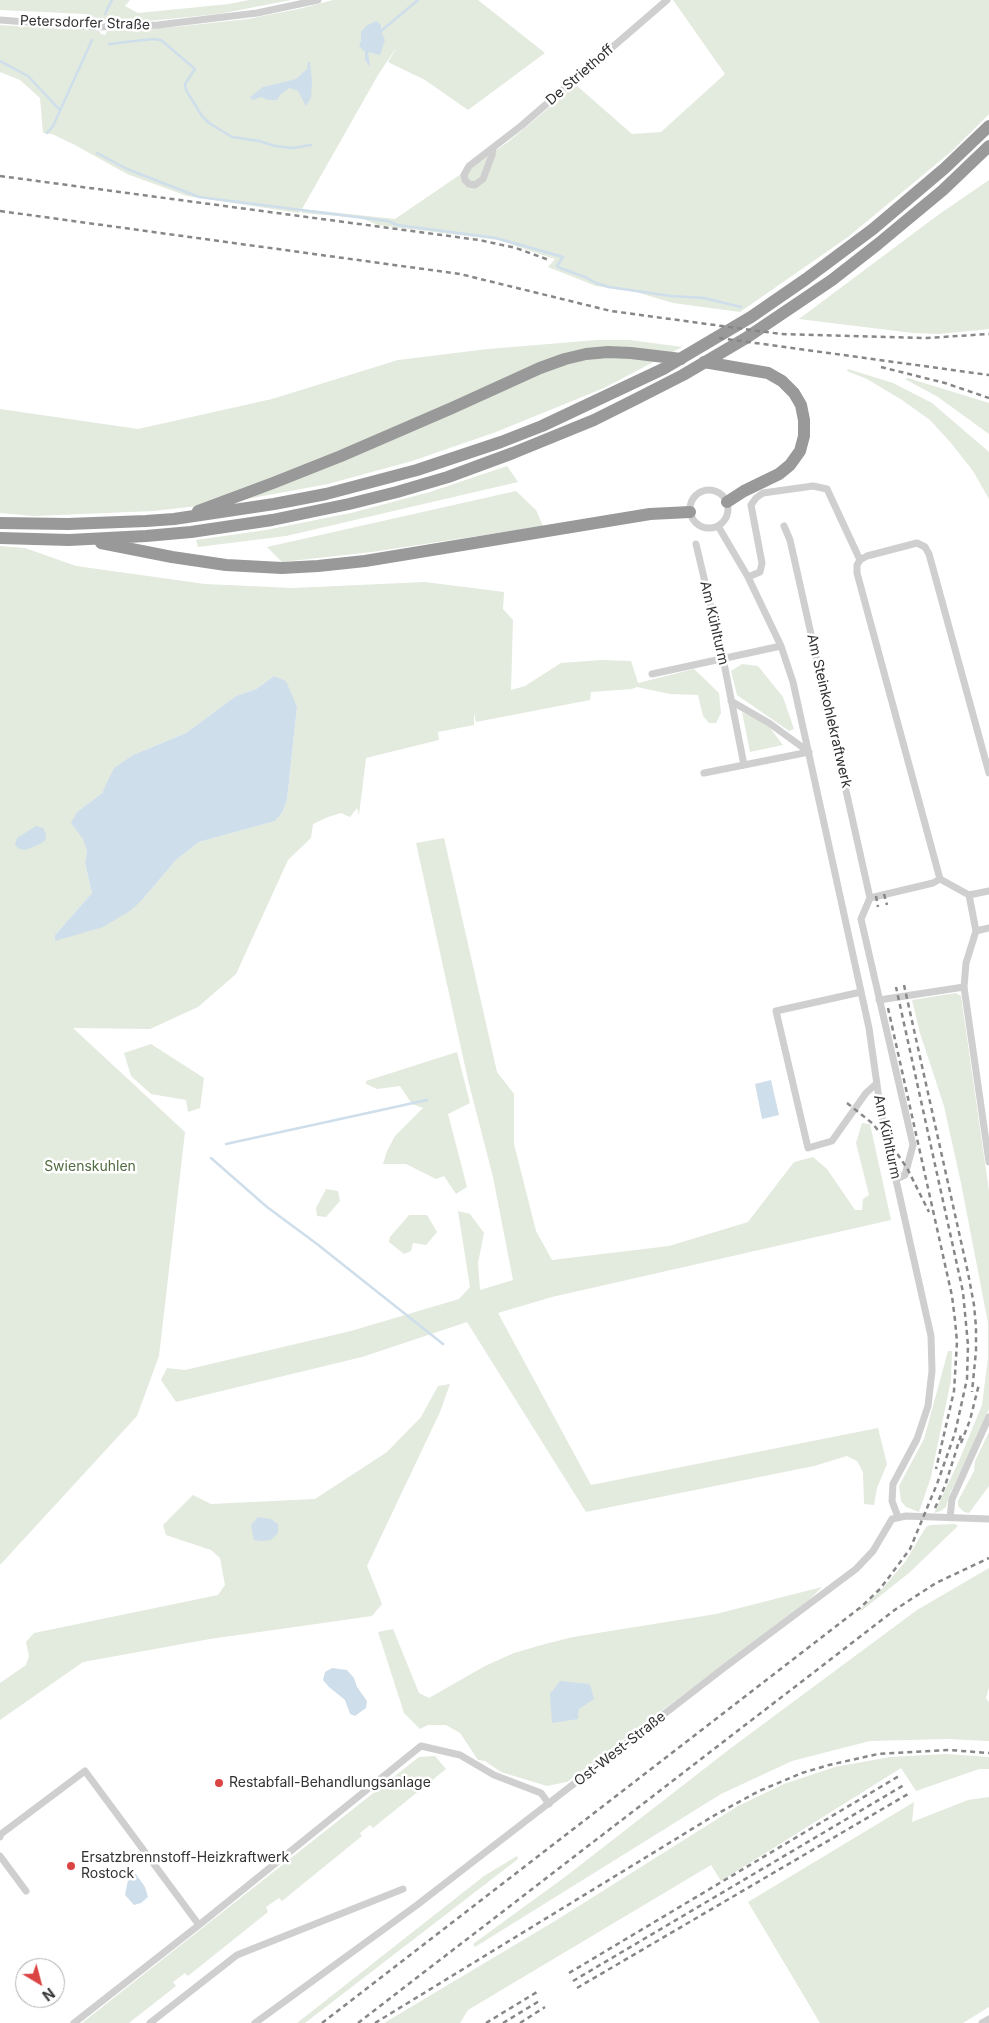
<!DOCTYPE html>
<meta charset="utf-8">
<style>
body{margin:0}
#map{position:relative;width:989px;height:2023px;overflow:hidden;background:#fff;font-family:Inter,sans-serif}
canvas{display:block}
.north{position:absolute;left:15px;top:1958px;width:50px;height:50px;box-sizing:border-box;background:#fff;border:1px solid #adadad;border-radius:50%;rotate:143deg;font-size:14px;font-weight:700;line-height:20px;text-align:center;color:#323232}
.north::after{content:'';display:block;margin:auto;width:18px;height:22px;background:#da4442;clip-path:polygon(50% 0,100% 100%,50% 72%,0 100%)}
</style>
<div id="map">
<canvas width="989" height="2023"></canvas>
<div class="north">N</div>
</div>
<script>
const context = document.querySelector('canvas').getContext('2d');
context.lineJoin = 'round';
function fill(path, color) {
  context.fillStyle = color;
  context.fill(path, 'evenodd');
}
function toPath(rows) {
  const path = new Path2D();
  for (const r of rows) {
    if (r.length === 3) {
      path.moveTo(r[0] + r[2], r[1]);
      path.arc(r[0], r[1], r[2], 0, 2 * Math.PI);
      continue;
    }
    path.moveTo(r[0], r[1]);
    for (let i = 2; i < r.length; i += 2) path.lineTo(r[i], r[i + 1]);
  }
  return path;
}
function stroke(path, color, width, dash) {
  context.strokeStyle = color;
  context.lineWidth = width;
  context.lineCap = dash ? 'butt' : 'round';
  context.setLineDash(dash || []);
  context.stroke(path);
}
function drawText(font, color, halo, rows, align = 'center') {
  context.font = font + ' Inter,sans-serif';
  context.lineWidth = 5;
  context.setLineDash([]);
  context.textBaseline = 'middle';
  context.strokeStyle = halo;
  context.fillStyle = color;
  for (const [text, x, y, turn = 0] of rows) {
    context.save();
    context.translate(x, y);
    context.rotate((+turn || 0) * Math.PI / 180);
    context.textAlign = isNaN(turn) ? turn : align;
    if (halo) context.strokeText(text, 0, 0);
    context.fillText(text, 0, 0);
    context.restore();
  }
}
fill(toPath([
 [0,0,130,0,125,6,138,13,229,4,249,0,291,0,219,14,148,21,108,22,85,14,0,10],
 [333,0,478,0,545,53,468,110,425,80,388,62,398,45,378,75,302,209,395,219,508,142,576,85,632,134,661,132,725,74,673,0,989,0,989,114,952,151,848,237,740,312,673,303,636,292,596,286,548,267,555,259,498,240,378,225,361,218,302,213,302,209,299,213,187,196,127,174,75,145,52,134,43,133,40,98,20,80,0,72,0,25,99,31,101,34,105,35,107,31,174,27,248,19,303,8],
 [989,180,989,329,939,334,913,333,799,319,938,215],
 [597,340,630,340,682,347,604,388,496,432,412,461,328,484,225,503,153,511,34,516,0,513,0,409,138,429,272,399,398,360,488,349],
 [848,369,893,383,932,403,989,452,989,499,973,471,951,443,930,420,902,400,867,379,847,371],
 [908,378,989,403,989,434,938,397,905,379],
 [507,466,518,482,286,536,198,547,196,540,266,530,351,513,430,492],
 [516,491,536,510,543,526,372,552,282,562,267,547],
 [0,546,25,548,76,566,205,584,293,588,425,582,504,592,503,609,513,620,511,690,525,686,561,663,602,660,631,661,638,683,694,669,719,693,721,713,716,723,709,723,703,716,698,695,670,694,637,687,632,689,591,692,590,700,476,722,474,713,474,725,438,732,439,740,366,758,359,815,357,808,350,817,341,813,328,817,313,824,311,838,288,860,236,974,198,1007,150,1029,73,1028,185,1132,159,1356,137,1416,0,1565],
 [274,676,297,707,287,800,282,813,275,821,199,842,176,860,142,900,55,941,55,935,92,893,85,863,87,850,77,812,102,793,115,768,133,755,186,733,236,696,256,689],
 [742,664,758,666,783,697,794,729,789,731,737,695,731,671],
 [742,712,767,724,783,745,750,752],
 [444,838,497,1072,514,1094,514,1144,536,1231,552,1260,669,1246,748,1222,794,1162,813,1157,827,1169,855,1210,862,1210,863,1199,869,1195,856,1143,862,1123,870,1124,891,1220,552,1297,498,1313,591,1485,878,1428,887,1464,877,1488,874,1505,864,1504,863,1472,857,1461,847,1456,814,1466,586,1512,467,1322,362,1357,176,1402,161,1380,167,1368,185,1370,351,1331,459,1299,470,1287,458,1211,470,1214,484,1233,478,1263,480,1290,513,1280,493,1177,468,1080,416,843],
 [956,993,961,996,989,1191,989,1409,981,1431,950,1493,946,1507,941,1511,934,1513,958,1463,982,1405,988,1358,988,1323,961,1183,944,1106,920,1033,912,1000],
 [151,1044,204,1078,200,1108,188,1112,186,1100,151,1094,131,1076,124,1053],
 [457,1052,470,1103,448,1114,467,1187,456,1194,444,1176,436,1179,406,1164,383,1164,387,1151,395,1136,423,1108,412,1104,400,1086,377,1089,366,1084,366,1081],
 [326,1189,338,1191,340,1201,326,1217,317,1216,316,1208],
 [409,1215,427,1215,437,1232,426,1245,413,1243,411,1251,404,1254,389,1242,390,1237],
 [948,1351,952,1351,951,1380,931,1477,919,1512,906,1507,901,1501,899,1486,924,1439],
 [450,1384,440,1412,367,1566,382,1604,372,1616,210,1639,83,1662,0,1720,0,1683,26,1665,29,1656,26,1642,34,1633,218,1595,225,1585,220,1558,211,1550,166,1535,163,1525,193,1495,211,1504,315,1499,387,1452,421,1417,438,1386],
 [989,1432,989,1486,969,1513,964,1512,958,1506,958,1501,974,1471,975,1461],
 [955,1524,958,1526,909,1573,861,1611,860,1609,883,1588,905,1562,926,1527,930,1525],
 [989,1568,989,1687,986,1698,989,1702,989,1741,947,1739,870,1741,792,1761,721,1794,475,1947,473,1944,565,1877,731,1748,917,1610],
 [822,1587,809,1600,567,1782,547,1786,501,1772,485,1761,478,1760,460,1733,446,1725,428,1725,420,1729,404,1713,378,1632,393,1629,419,1693,429,1698,485,1666,514,1653,545,1644,573,1637,716,1614],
 [946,1754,989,1757,989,1769,979,1769,916,1791,901,1768,721,1881,711,1865,468,2010,460,2023,384,2023,555,1921,738,1806,784,1784,835,1767,890,1757],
 [435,1756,446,1769,373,1828,370,1825,360,1833,362,1836,282,1901,279,1898,266,1907,268,1912,188,1976,185,1973,173,1982,176,1986,129,2023,82,2023,419,1757],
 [989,1797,989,2007,963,2023,820,2023,748,1902,914,1802,912,1822,968,1800],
 [517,1856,518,1859,305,2023,297,2023,484,1876]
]), '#e3eade');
fill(toPath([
 [376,21,381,25,381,31,385,40,380,55,368,52,370,67,365,60,365,52,359,46,361,41,361,32,366,26],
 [308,62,310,62,312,81,311,98,306,106,298,91,289,88,280,95,277,100,268,100,261,97,253,100,250,97,263,87,296,79,307,69],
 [274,676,286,681,297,707,287,800,282,813,275,821,199,842,176,860,142,900,130,911,103,927,55,941,55,935,92,893,85,863,87,850,83,839,71,823,77,812,102,793,114,768,133,755,186,733,236,696,256,689],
 [36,826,43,828,46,834,46,839,42,843,26,850,19,849,15,845,17,838],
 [771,1080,779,1115,762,1119,755,1084],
 [258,1517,271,1519,278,1524,278,1533,271,1540,262,1541,254,1540,251,1525],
 [332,1668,347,1670,354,1678,357,1687,367,1701,366,1708,355,1716,350,1714,345,1700,329,1687,323,1680,325,1672],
 [560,1681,590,1684,594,1699,579,1709,578,1719,552,1723,550,1694],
 [136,1874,145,1887,148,1897,141,1903,134,1905,125,1895,129,1875]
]), '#cfdeeb');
stroke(toPath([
 [105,14,112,0],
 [381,31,418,0],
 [109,44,153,39,161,40,195,69,185,84,186,90,202,116,209,123,232,137,259,141,275,146,293,148,311,145],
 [0,61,28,76,60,110],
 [47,133,53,126,92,40],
 [97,153,127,169,199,197,388,221,397,225,496,238,563,257,557,266,560,268,585,277,596,283,609,287,671,296,704,298,741,307],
 [226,1144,427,1100],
 [211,1158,267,1207,317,1244,443,1344]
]), '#cfdeeb', 2.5);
stroke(toPath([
 [0,20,93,27,158,25,257,13,318,0],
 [493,148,492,155,483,179,475,185,469,184,465,180,464,175,469,166,521,126,667,0],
 [709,509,19],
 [718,526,748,577,781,646,793,682,869,1028,881,1113,931,1336,932,1371,928,1406,917,1439,893,1484,892,1501,898,1517],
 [784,526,790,540,870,898,861,919,913,1145,905,1175,896,1179],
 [696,544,723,658,744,765],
 [748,577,760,572,762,563,751,505,756,498,763,493,813,486,827,489,860,560],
 [652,674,781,646],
 [731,701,769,723,809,752],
 [704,773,809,752],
 [989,891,969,895,976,931,989,928],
 [969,895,940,879,857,573,857,565,860,560,867,556,917,543,925,547,929,554,989,773],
 [870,898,933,883,940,879],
 [976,931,966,963,964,987,989,1162],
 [861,992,776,1011,808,1148,832,1141,866,1093,876,1084],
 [879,1000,964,987],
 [950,1518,952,1499,989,1417],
 [0,1837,1,1834,85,1771,199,1925],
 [0,1856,26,1891],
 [74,2023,199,1925,421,1746,460,1755,494,1775,541,1793,549,1804],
 [150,2023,237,1955,403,1889],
 [255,2023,417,1905,725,1667,856,1569,873,1551,892,1519,906,1516,989,1519],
 [982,2023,989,2019]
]), '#cfcfcf', 7);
stroke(toPath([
 [704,362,768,373,782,381,794,393,801,405,804,420,804,436,800,451,790,465,779,474,744,491,727,502],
 [198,511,273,483,341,456,452,408,540,368,565,359,586,354,608,352,631,353,681,359],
 [0,523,68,524,146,521,174,519,274,504,326,494,417,470,501,442,542,426,663,369,751,317,806,279,873,229,945,168,989,126],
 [0,538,69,540,146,536,191,532,272,520,349,504,397,492,448,477,513,453,594,420,636,399,683,375,746,338,832,280,878,244,943,190,989,146],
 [101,543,172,557,226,565,282,568,318,566,365,561,650,514,690,512]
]), '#999', 12);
stroke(toPath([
 [0,176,479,240,516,248,549,260],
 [0,211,460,274,611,311,781,334,926,338,989,334],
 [719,338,989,375],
 [881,367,945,383,989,398],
 [884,894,887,905],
 [876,896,878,907],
 [904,985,968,1273,974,1305,976,1327,976,1351,972,1392],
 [888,1008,952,1296,955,1320,957,1342,954,1391,936,1469],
 [847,1103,872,1123,896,1152,907,1168,929,1212],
 [961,1443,970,1420,979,1384],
 [935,1508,945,1486,961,1435],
 [569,1973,899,1776],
 [573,1981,904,1785],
 [577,1988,908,1794],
 [322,2023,861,1607,880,1589,910,1549,937,1484,955,1433,967,1379,968,1345,963,1292,896,987],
 [358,2023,896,1609,936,1583,989,1558],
 [375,2023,715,1815,759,1791,802,1773,829,1765,878,1754,949,1750,989,1753],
 [486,2023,537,1992],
 [503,2023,541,2000],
 [520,2023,545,2007]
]), '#878787', 2.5, [5, 4]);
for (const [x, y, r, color] of [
 [219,1783,5,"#da4442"],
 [71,1866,5,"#da4442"]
]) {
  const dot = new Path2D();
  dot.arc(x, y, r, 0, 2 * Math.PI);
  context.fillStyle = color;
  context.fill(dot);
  stroke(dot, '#fff', 2);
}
drawText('14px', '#323232', '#fff', [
 ["Petersdorfer Straße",85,23,2],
 ["De Striethoff",580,75,-41],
 ["Am Kühlturm",714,623,77],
 ["Am Steinkohlekraftwerk",829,711,77],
 ["Am Kühlturm",887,1137,78],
 ["Ost-West-Straße",620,1749,-38]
]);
drawText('14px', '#516b41', '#fff', [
 ["Swienskuhlen",90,1167]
]);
drawText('14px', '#323232', '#fff', [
 ["Restabfall-Behandlungsanlage",229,1783],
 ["Ersatzbrennstoff-Heizkraftwerk",81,1858],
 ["Rostock",81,1874]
], 'left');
</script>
